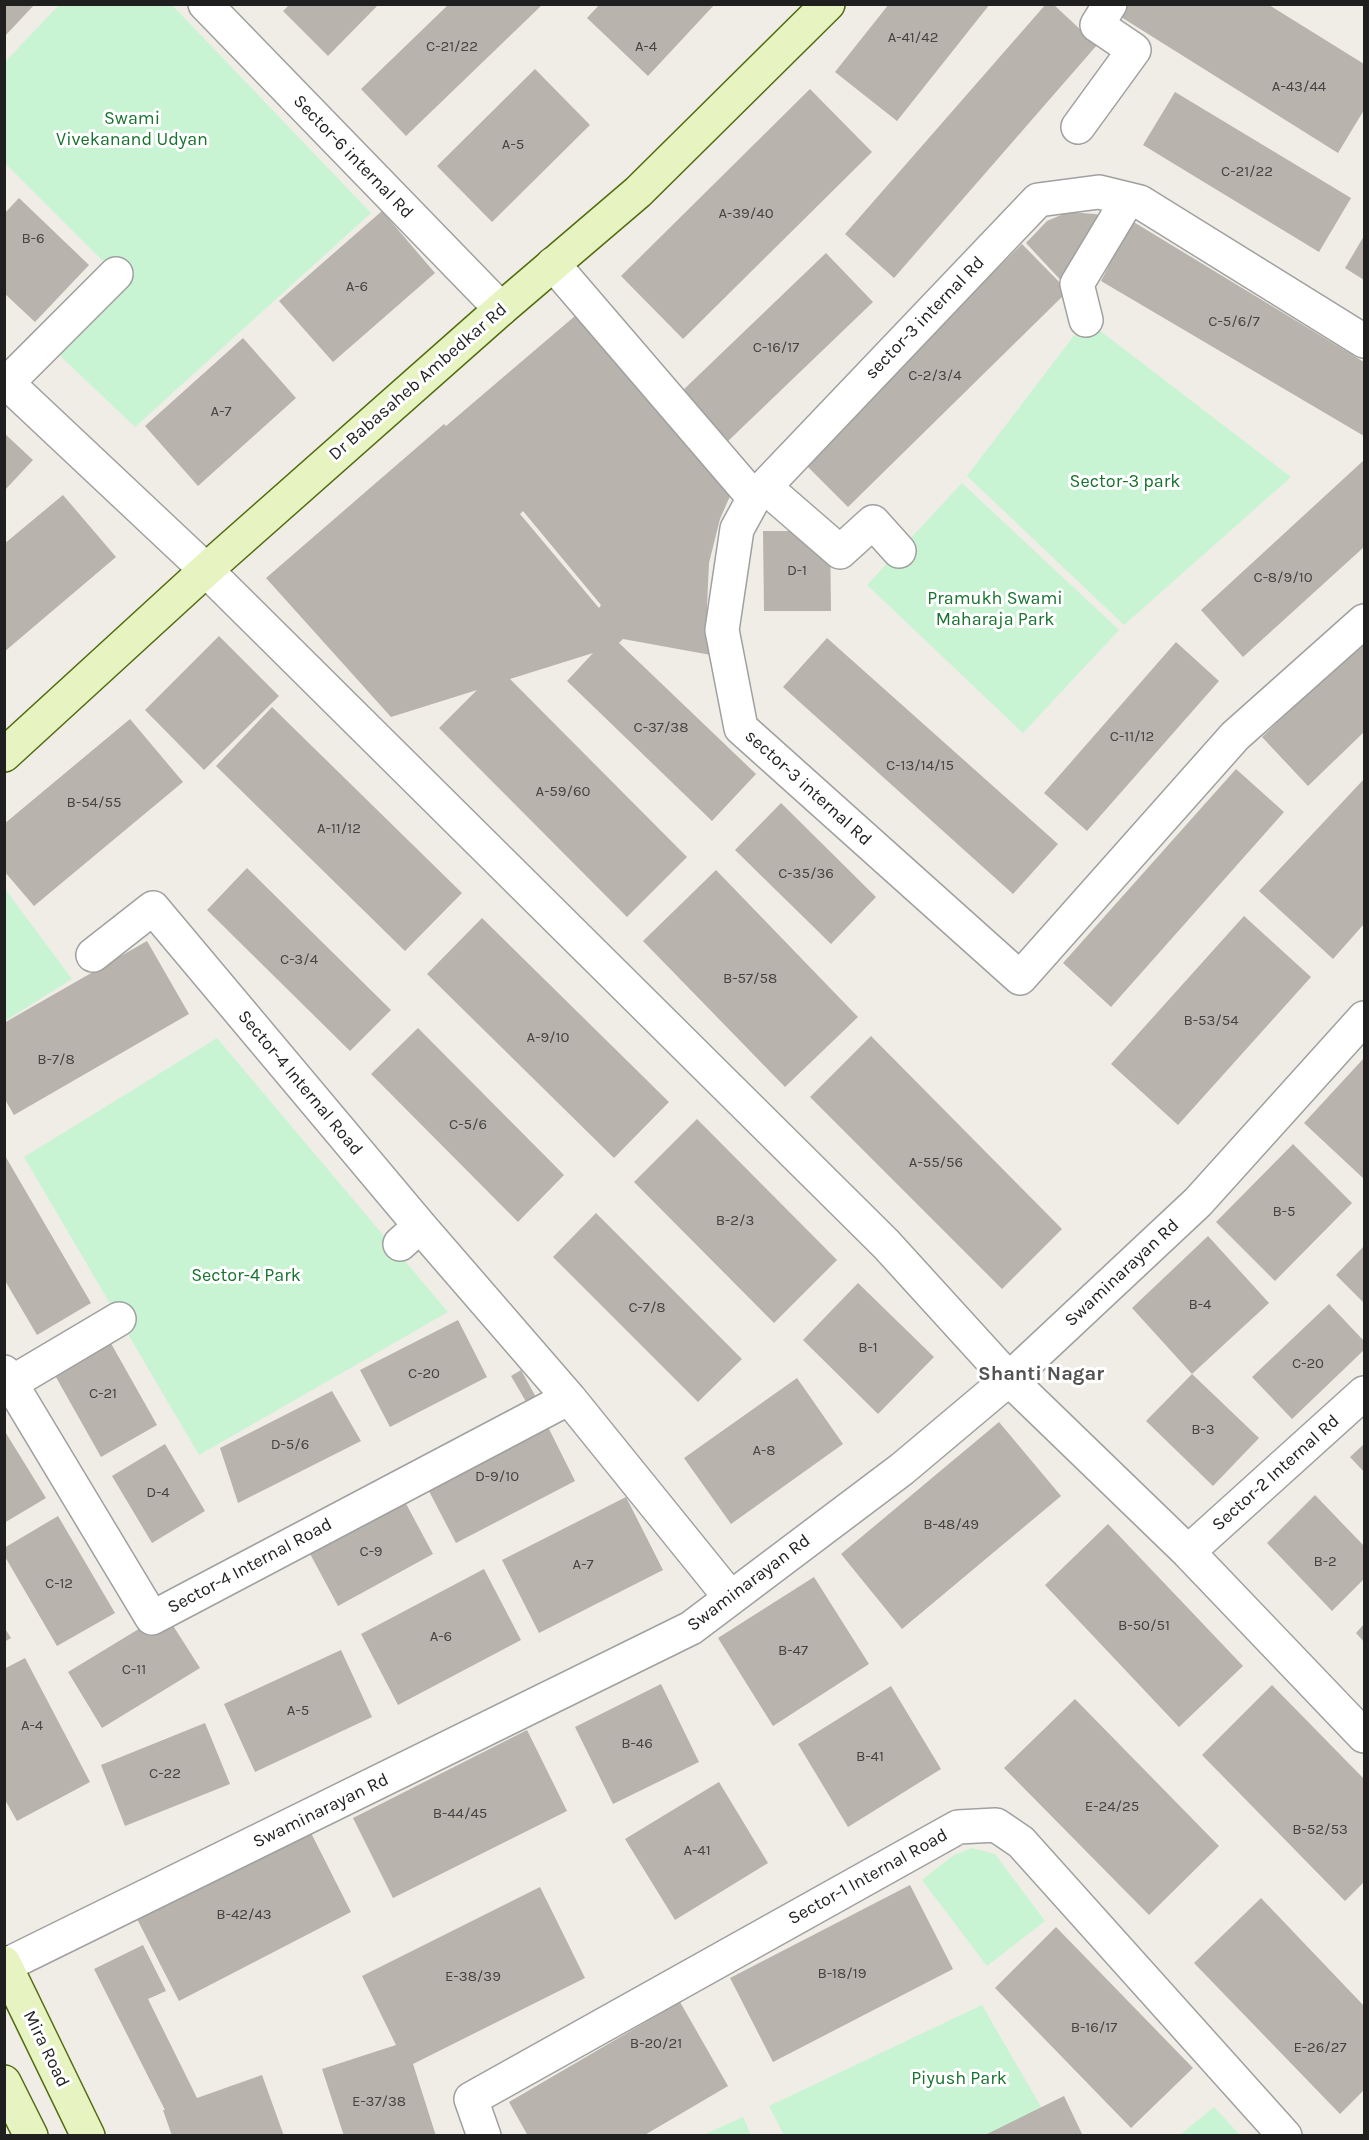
<!DOCTYPE html>
<style>
body{margin:0}
#map{position:relative;width:1369px;height:2140px;overflow:hidden;background:#efede6;font-family:Karla,sans-serif}
canvas{display:block}
.frame{position:absolute;inset:0;border:6px solid #1f1f1f;pointer-events:none}
</style>
<div id="map">
<canvas width="1369" height="2140"></canvas>
<div class="frame"></div>
</div>
<script>
const context = document.querySelector('canvas').getContext('2d');
context.lineJoin = 'round';
function fill(path, color) {
  context.fillStyle = color;
  context.fill(path, 'evenodd');
}
function toPath(rows) {
  const path = new Path2D();
  for (const r of rows) {
    path.moveTo(r[0], r[1]);
    for (let i = 2; i < r.length; i += 2) path.lineTo(r[i], r[i + 1]);
  }
  return path;
}
function stroke(path, color, width, dash) {
  context.strokeStyle = color;
  context.lineWidth = width;
  context.lineCap = dash ? 'butt' : 'round';
  context.setLineDash(dash || []);
  context.stroke(path);
}
function drawText(font, color, halo, rows, align = 'center') {
  context.font = font + ' Karla,sans-serif';
  context.lineWidth = 6;
  context.setLineDash([]);
  context.textBaseline = 'middle';
  context.strokeStyle = halo;
  context.fillStyle = color;
  for (const [text, x, y, turn = 0] of rows) {
    context.save();
    context.translate(x, y);
    context.rotate((+turn || 0) * Math.PI / 180);
    context.textAlign = isNaN(turn) ? turn : align;
    if (halo) context.strokeText(text, 0, 0);
    context.fillText(text, 0, 0);
    context.restore();
  }
}
fill(toPath([
 [59,5,172,5,371,213,135,427,52,348,121,279,5,163,4,63],
 [1086,320,1291,477,1124,625,967,476],
 [962,483,1119,630,1023,733,867,585],
 [5,889,72,979,5,1021],
 [217,1038,448,1312,199,1455,24,1157],
 [972,1848,995,1854,1045,1921,987,1966,922,1880,954,1855],
 [982,2005,1052,2126,1034,2136,784,2135,769,2106],
 [1214,2107,1240,2135,1180,2135],
 [743,2117,751,2135,703,2135]
]), '#c8f4d3');
fill(toPath([
 [4,4,35,4,4,37],
 [290,4,379,4,328,56,283,11],
 [449,4,543,4,406,136,361,89],
 [600,4,715,4,648,76,587,18],
 [889,4,990,4,897,121,835,72],
 [1046,4,1053,4,1097,45,894,278,845,234],
 [1118,5,1269,5,1364,64,1364,110,1338,153,1113,12],
 [535,69,590,125,492,222,437,166],
 [810,89,872,152,683,339,621,276],
 [1175,92,1351,198,1319,252,1143,145],
 [19,198,89,265,35,322,4,293,4,214],
 [382,211,435,273,333,362,279,301],
 [1068,212,1095,214,1128,221,1081,302,1026,243,1047,221],
 [1132,221,1364,362,1364,436,1101,281],
 [1364,236,1364,280,1345,268],
 [1022,244,1068,291,848,507,802,461],
 [826,253,873,302,726,443,679,394],
 [582,310,734,487,720,519,709,563,707,607,711,655,623,639,619,643,756,774,712,821,567,681,593,653,510,679,687,857,627,917,439,728,477,690,391,717,266,578,444,424,446,426],
 [523,511,601,605,599,608,520,514],
 [243,338,296,398,198,486,145,426],
 [4,433,33,460,4,491],
 [1364,460,1364,547,1243,657,1201,610],
 [63,495,116,557,4,652,4,544],
 [763,531,830,531,831,611,764,611],
 [219,636,279,696,204,770,145,710],
 [827,638,1058,844,1013,894,783,687],
 [1364,640,1364,732,1308,786,1262,737],
 [1176,642,1219,681,1087,831,1044,793],
 [272,707,462,893,405,951,216,766],
 [130,719,183,782,34,906,4,871,4,824],
 [1236,769,1284,812,1111,1007,1063,963],
 [1364,779,1364,924,1333,959,1259,891],
 [781,803,876,897,831,944,735,850],
 [247,868,391,1010,350,1051,207,910],
 [716,870,858,1017,785,1087,643,941],
 [1244,916,1311,977,1178,1125,1111,1064],
 [482,918,669,1102,614,1158,427,974],
 [147,941,189,1014,14,1115,4,1098,4,1023],
 [418,1028,564,1175,518,1222,371,1074],
 [871,1036,1062,1229,1002,1289,810,1097],
 [1364,1058,1364,1179,1304,1123],
 [697,1119,837,1260,774,1323,634,1182],
 [1293,1144,1352,1203,1275,1281,1216,1222],
 [4,1154,91,1303,37,1335,4,1279],
 [596,1213,742,1359,698,1402,553,1257],
 [1208,1236,1269,1303,1192,1374,1132,1308],
 [1364,1246,1364,1303,1336,1275],
 [858,1283,934,1357,878,1414,803,1340],
 [1329,1304,1364,1341,1364,1350,1292,1419,1252,1377],
 [458,1320,487,1377,390,1427,360,1370],
 [104,1331,157,1425,101,1457,48,1363],
 [521,1370,537,1399,528,1405,511,1376],
 [1192,1374,1259,1438,1213,1486,1146,1421],
 [797,1378,843,1444,731,1524,684,1458],
 [332,1391,361,1441,238,1503,220,1448],
 [540,1411,575,1481,456,1543,419,1472],
 [999,1422,1061,1496,902,1629,841,1554],
 [4,1430,46,1498,4,1523],
 [165,1444,205,1511,152,1543,112,1476],
 [1364,1444,1364,1472,1350,1457],
 [1315,1495,1364,1546,1364,1579,1332,1611,1267,1543],
 [626,1497,663,1570,539,1633,502,1560],
 [403,1498,433,1554,338,1606,308,1550],
 [58,1516,115,1613,57,1646,4,1555,4,1548],
 [1108,1524,1243,1666,1179,1727,1045,1585],
 [484,1569,521,1640,398,1705,361,1634],
 [814,1577,869,1664,773,1726,718,1638],
 [165,1613,200,1668,102,1728,68,1672],
 [1364,1624,1364,1642,1356,1633],
 [4,1627,11,1638,4,1642],
 [341,1650,372,1717,255,1772,224,1704],
 [25,1658,90,1782,17,1821,4,1798,4,1669],
 [661,1684,699,1762,613,1804,575,1727],
 [1272,1685,1364,1779,1364,1882,1345,1901,1202,1755],
 [891,1686,941,1769,848,1827,798,1744],
 [1075,1699,1219,1846,1149,1915,1004,1768],
 [205,1723,230,1784,125,1826,101,1765],
 [527,1730,567,1811,393,1898,353,1818],
 [719,1782,768,1863,675,1920,625,1839],
 [309,1829,351,1912,179,2001,136,1917],
 [910,1885,953,1969,773,2062,730,1978],
 [540,1887,585,1978,413,2064,436,2136,344,2136,322,2069,396,2045,362,1976],
 [1261,1898,1364,2006,1364,2090,1340,2114,1194,1963],
 [1056,1927,1193,2068,1131,2128,995,1988],
 [143,1945,166,1991,148,1999,197,2098,262,2075,284,2136,172,2136,163,2110,165,2110,94,1969],
 [680,2002,728,2086,643,2136,528,2136,509,2102],
 [1064,2096,1083,2136,983,2136]
]), '#b8b3ac');
const street = toPath([
 [205,4,501,309],
 [1078,127,1134,50,1097,25,1110,4],
 [553,264,754,498],
 [1086,320,1077,284,1128,199],
 [1364,341,1140,202,1099,192,1038,200,754,498,737,529,722,630,741,728,1020,978,1235,736,1364,621],
 [4,380,206,570,886,1244,1009,1379,1188,1552,1364,1736],
 [7,383,116,274],
 [765,487,840,552,873,522,899,551],
 [400,1244,420,1226],
 [4,1372,152,1618,569,1398,420,1226,153,908,93,955],
 [11,1383,119,1319],
 [569,1398,730,1597],
 [1188,1552,1364,1393],
 [4,1966,691,1628,902,1469,1009,1379,1198,1202,1364,1018],
 [484,2136,471,2099,958,1827,996,1825,1021,1842,1285,2136]
]);
const secondary = toPath([
 [4,755,206,570,501,309,638,192,828,4],
 [4,1963,88,2136],
 [4,2082,31,2136]
]);
stroke(street, '#a0a0a0', 36);
stroke(secondary, '#526b10', 36);
stroke(street, '#fff', 33);
stroke(secondary, '#e7f3c0', 33);
drawText('15px', '#454442', null, [
 ["A-41/42",913,38],
 ["C-21/22",452,47],
 ["A-4",646,47],
 ["A-43/44",1299,87],
 ["A-5",513,145],
 ["C-21/22",1247,172],
 ["A-39/40",746,214],
 ["B-6",33,239],
 ["A-6",357,287],
 ["C-5/6/7",1234,322],
 ["C-16/17",776,348],
 ["C-2/3/4",935,376],
 ["A-7",221,412],
 ["D-1",797,571],
 ["C-8/9/10",1283,578],
 ["C-37/38",661,728],
 ["C-11/12",1132,737],
 ["C-13/14/15",920,766],
 ["A-59/60",563,792],
 ["B-54/55",94,803],
 ["A-11/12",339,829],
 ["C-35/36",806,874],
 ["C-3/4",299,960],
 ["B-57/58",750,979],
 ["B-53/54",1211,1021],
 ["A-9/10",548,1038],
 ["B-7/8",56,1060],
 ["C-5/6",468,1125],
 ["A-55/56",936,1163],
 ["B-5",1284,1212],
 ["B-2/3",735,1221],
 ["B-4",1200,1305],
 ["C-7/8",647,1308],
 ["B-1",868,1348],
 ["C-20",1308,1364],
 ["C-20",424,1374],
 ["C-21",103,1394],
 ["B-3",1203,1430],
 ["D-5/6",290,1445],
 ["A-8",764,1451],
 ["D-9/10",497,1477],
 ["D-4",158,1493],
 ["B-48/49",951,1525],
 ["C-9",371,1552],
 ["B-2",1325,1562],
 ["A-7",583,1565],
 ["C-12",59,1584],
 ["B-50/51",1144,1626],
 ["A-6",441,1637],
 ["B-47",793,1651],
 ["C-11",134,1670],
 ["A-5",298,1711],
 ["A-4",32,1726],
 ["B-46",637,1744],
 ["B-41",870,1757],
 ["C-22",165,1774],
 ["E-24/25",1112,1807],
 ["B-44/45",460,1814],
 ["B-52/53",1320,1830],
 ["A-41",697,1851],
 ["B-42/43",244,1915],
 ["B-18/19",842,1974],
 ["E-38/39",473,1977],
 ["B-16/17",1094,2028],
 ["B-20/21",656,2044],
 ["E-26/27",1320,2048],
 ["E-37/38",379,2102]
]);
drawText('18px', '#17732f', '#fff', [
 ["Swami",132,119],
 ["Vivekanand Udyan",132,140],
 ["Sector-3 park",1125,482],
 ["Pramukh Swami",995,599],
 ["Maharaja Park",995,620],
 ["Sector-4 Park",246,1276],
 ["Piyush Park",959,2079]
]);
drawText('18px', '#1f1f1f', '#fff', [
 ["Sector-6 internal Rd",353,157,46],
 ["sector-3 internal Rd",925,318,-46],
 ["Dr Babasaheb Ambedkar Rd",418,382,-41],
 ["sector-3 internal Rd",808,788,42],
 ["Sector-4 Internal Road",300,1083,50],
 ["Swaminarayan Rd",1122,1273,-43],
 ["Sector-2 Internal Rd",1276,1473,-42],
 ["Sector-4 Internal Road",250,1566,-28],
 ["Swaminarayan Rd",749,1583,-37],
 ["Swaminarayan Rd",321,1811,-26],
 ["Sector-1 Internal Road",868,1877,-29],
 ["Mira Road",46,2049,64]
]);
drawText('bold 20px', '#525252', '#fff', [
 ["Shanti Nagar",1041,1374]
]);
</script>
